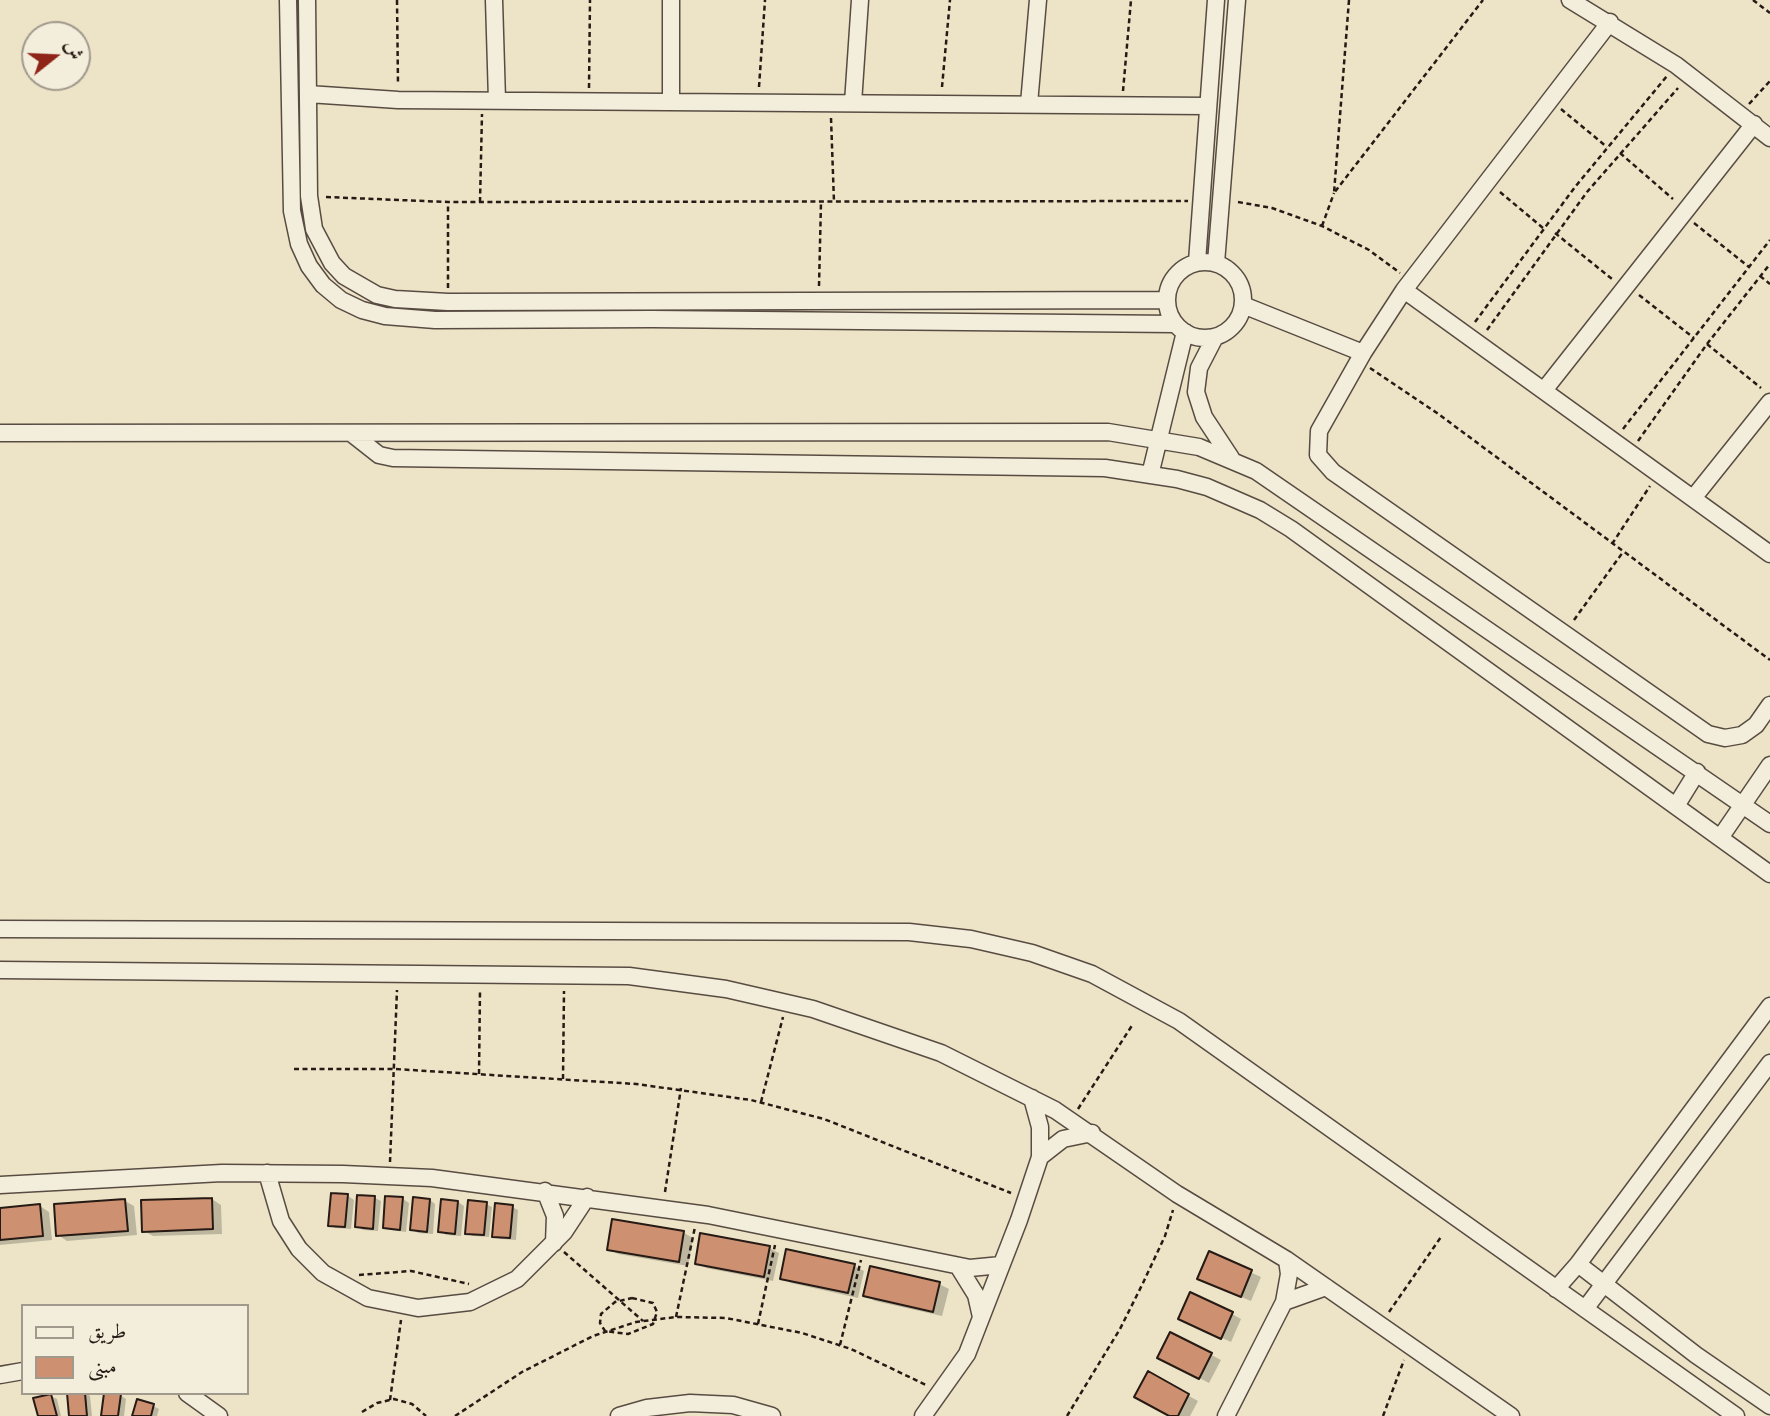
<!DOCTYPE html>
<meta charset="utf-8">
<style>
body{margin:0}
#map{position:relative;width:1770px;height:1416px;overflow:hidden;background:#ede4c7;font-family:Alegreya,Amiri,serif}
canvas{display:block}
.legend{position:absolute;left:21px;top:1304px;width:228px;height:91px;box-sizing:border-box;background:#f3eddb;border:2px solid #a1998c;margin:0;padding:9px 12px;list-style:none;font-size:21px;color:#261a15}
.legend li{display:flex;align-items:center;gap:14px;height:35px}
.legend b{width:35px;border:2px solid #a1998c}
.north{position:absolute;left:21px;top:21px;width:70px;height:70px;box-sizing:border-box;background:#f3eddb;border:2px solid #a1998c;border-radius:50%;rotate:72deg;font-size:19px;font-weight:700;line-height:28px;text-align:center;color:#261a15}
.north::after{content:'';display:block;margin:auto;width:24px;height:32px;background:#8f2418;clip-path:polygon(50% 0,100% 100%,50% 72%,0 100%)}
</style>
<div id="map">
<canvas width="1770" height="1416"></canvas>
<ul class="legend">
<li><b style="height:9px;background:#f3eddb"></b>طريق</li>
<li><b style="height:19px;background:#cd9071"></b>مبنى</li>
</ul>
<div class="north">ش</div>
</div>
<script>
const context = document.querySelector('canvas').getContext('2d');
context.lineJoin = 'round';
function fill(path, color) {
  context.fillStyle = color;
  context.fill(path, 'evenodd');
}
function toPath(rows) {
  const path = new Path2D();
  for (const r of rows) {
    if (r.length === 3) {
      path.moveTo(r[0] + r[2], r[1]);
      path.arc(r[0], r[1], r[2], 0, 2 * Math.PI);
      continue;
    }
    path.moveTo(r[0], r[1]);
    for (let i = 2; i < r.length; i += 2) path.lineTo(r[i], r[i + 1]);
  }
  return path;
}
function stroke(path, color, width, dash) {
  context.strokeStyle = color;
  context.lineWidth = width;
  context.lineCap = dash ? 'butt' : 'round';
  context.setLineDash(dash || []);
  context.stroke(path);
}
fill(toPath([
 [348,1196,354,1200,351,1229,335,1228,330,1225],
 [375,1198,381,1201,378,1231,363,1230,357,1226],
 [212,1199,221,1205,222,1234,153,1236,144,1231],
 [403,1199,409,1203,406,1232,390,1230,384,1227],
 [430,1200,435,1204,433,1234,418,1233,412,1229],
 [125,1201,134,1206,137,1235,67,1241,58,1235],
 [458,1202,464,1206,461,1236,446,1235,440,1231],
 [486,1204,492,1207,489,1237,473,1236,467,1233],
 [40,1206,49,1212,52,1240,0,1245,0,1210],
 [512,1207,518,1210,516,1240,500,1239,494,1236],
 [684,1233,693,1238,688,1266,618,1254,609,1249],
 [769,1248,779,1253,773,1281,706,1268,697,1263],
 [1210,1254,1261,1277,1251,1301,1209,1284],
 [854,1266,864,1271,858,1298,791,1283,782,1278],
 [939,1284,949,1289,942,1316,875,1301,865,1295],
 [1232,1314,1241,1319,1231,1342,1189,1323],
 [1171,1334,1221,1360,1209,1383,1169,1362],
 [1149,1374,1198,1401,1190,1416,1172,1416],
 [86,1393,90,1396,92,1416,71,1416,69,1394],
 [120,1395,126,1399,124,1416,103,1416],
 [51,1396,57,1399,61,1416,39,1416],
 [153,1406,159,1409,157,1416,134,1416]
]), '#0003');
const building = toPath([
 [331,1193,348,1194,345,1227,328,1226,331,1193],
 [357,1195,375,1196,373,1229,355,1227,357,1195],
 [385,1196,403,1197,400,1230,383,1228,385,1196],
 [413,1197,430,1199,427,1232,410,1230,413,1197],
 [212,1198,213,1229,142,1232,141,1200,212,1198],
 [125,1199,128,1231,56,1236,54,1204,125,1199],
 [441,1199,458,1201,455,1234,438,1232,441,1199],
 [468,1200,487,1202,484,1235,465,1234,468,1200],
 [495,1203,513,1205,510,1238,492,1237,495,1203],
 [40,1204,43,1236,0,1240,0,1208,40,1204],
 [612,1219,684,1231,679,1262,607,1250,612,1219],
 [700,1233,770,1246,764,1277,695,1264,700,1233],
 [786,1249,855,1264,848,1293,780,1279,786,1249],
 [1209,1251,1252,1270,1241,1297,1197,1279,1209,1251],
 [870,1266,940,1282,933,1312,863,1296,870,1266],
 [1190,1292,1233,1312,1221,1339,1178,1319,1190,1292],
 [1170,1332,1212,1353,1199,1379,1157,1358,1170,1332],
 [1148,1371,1189,1394,1178,1416,1169,1416,1134,1397,1148,1371],
 [67,1393,85,1393,87,1416,69,1416,67,1393],
 [104,1393,121,1394,118,1416,101,1416,104,1393],
 [51,1394,57,1416,38,1416,33,1398,51,1394],
 [137,1399,154,1404,151,1416,132,1416,137,1399]
]);
fill(building, '#cd9071');
stroke(building, '#261a15', 2);
const minor = toPath([
 [288,0,292,211,299,244,309,266,323,285,341,300,362,310,385,316,435,320,652,319,1175,324],
 [307,0,309,196,314,229,332,263,344,276,377,295,395,299,448,302,1167,300],
 [494,0,497,100],
 [1570,0,1676,65,1770,138],
 [1610,22,1404,290,1363,353,1319,431,1318,455,1333,472,1708,734,1725,738,1742,735,1756,725,1770,705],
 [308,94,398,100,1207,106],
 [671,102,671,0],
 [853,103,860,0],
 [1029,104,1038,0],
 [1205,300,38],
 [1197,262,1216,0],
 [1216,263,1237,0],
 [1404,290,1770,554],
 [1243,305,1363,353],
 [1215,337,1199,368,1196,392,1204,417,1231,458],
 [1545,389,1754,124],
 [0,433,1108,432,1199,447,1256,471,1770,824],
 [351,433,379,455,393,458,1105,468,1177,479,1207,487,1260,510,1291,529,1770,874],
 [1150,475,1185,332],
 [1694,497,1770,402],
 [1676,806,1697,772],
 [1720,838,1770,765],
 [0,929,909,932,971,939,1032,953,1092,974,1179,1021,1736,1416],
 [0,970,629,976,726,989,813,1009,941,1053,1055,1110,1177,1194,1287,1260,1511,1416],
 [1040,1157,1063,1139,1092,1133],
 [267,1173,281,1221,299,1249,323,1273,368,1298,418,1308,470,1302,517,1279,564,1232,587,1197],
 [0,1185,222,1173,343,1174,432,1178,708,1215,970,1268,1001,1265],
 [545,1191,555,1216,554,1243],
 [1578,1264,1696,1355,1770,1406],
 [958,1266,976,1295,981,1317],
 [1556,1289,1578,1264,1770,1006],
 [1284,1302,1326,1287],
 [1585,1309,1770,1063],
 [0,1375,23,1371],
 [187,1393,219,1416],
 [619,1416,647,1408,690,1403,733,1405,772,1416],
 [923,1416,967,1354,1019,1220,1040,1157,1040,1127,1032,1098],
 [1226,1416,1284,1302,1289,1274,1287,1260]
]);
stroke(minor, '#584c42', 19);
stroke(toPath([
 [397,0,398,84],
 [1349,0,1334,193,1483,0],
 [1753,0,1770,13],
 [759,87,765,0],
 [942,87,950,0],
 [589,88,590,0],
 [1123,91,1131,0],
 [1749,104,1770,81],
 [1561,109,1607,147],
 [831,118,834,202],
 [1620,153,1673,199],
 [1500,192,1543,228],
 [326,197,448,202,1188,201],
 [480,202,482,114],
 [1238,202,1272,208,1322,226,1369,250,1400,273],
 [1694,223,1749,267],
 [1322,226,1334,193],
 [1555,233,1612,279],
 [1760,276,1770,284],
 [819,286,821,202],
 [448,288,448,202],
 [1639,295,1694,338],
 [1475,322,1575,187,1667,76],
 [1487,330,1587,192,1678,88],
 [1707,344,1761,388],
 [1370,368,1437,413,1770,660],
 [1623,429,1770,240],
 [1638,441,1707,344,1770,264],
 [1612,544,1650,486],
 [1574,620,1623,552],
 [294,1069,395,1069,636,1084,751,1100,824,1119,1011,1193],
 [479,1074,480,990],
 [563,1079,564,991],
 [761,1102,783,1017],
 [1078,1109,1133,1024],
 [390,1162,397,990],
 [665,1192,681,1088],
 [564,1252,643,1321],
 [359,1275,411,1271,469,1284],
 [632,1298,653,1303,657,1312,653,1324,628,1334,605,1331,600,1323,601,1314,615,1302,632,1298],
 [1389,1312,1441,1237],
 [676,1317,695,1227],
 [758,1324,775,1245],
 [840,1345,861,1260],
 [390,1400,401,1320],
 [362,1412,377,1403,394,1399,412,1404,426,1416],
 [455,1416,522,1372,593,1336,636,1322,676,1317,726,1318,802,1333,851,1349,926,1385],
 [1067,1416,1120,1329,1143,1283,1165,1236,1173,1210],
 [1383,1416,1404,1360]
]), '#261a15', 2.5, [5, 3.5]);
stroke(minor, '#f3eddb', 16);
</script>
